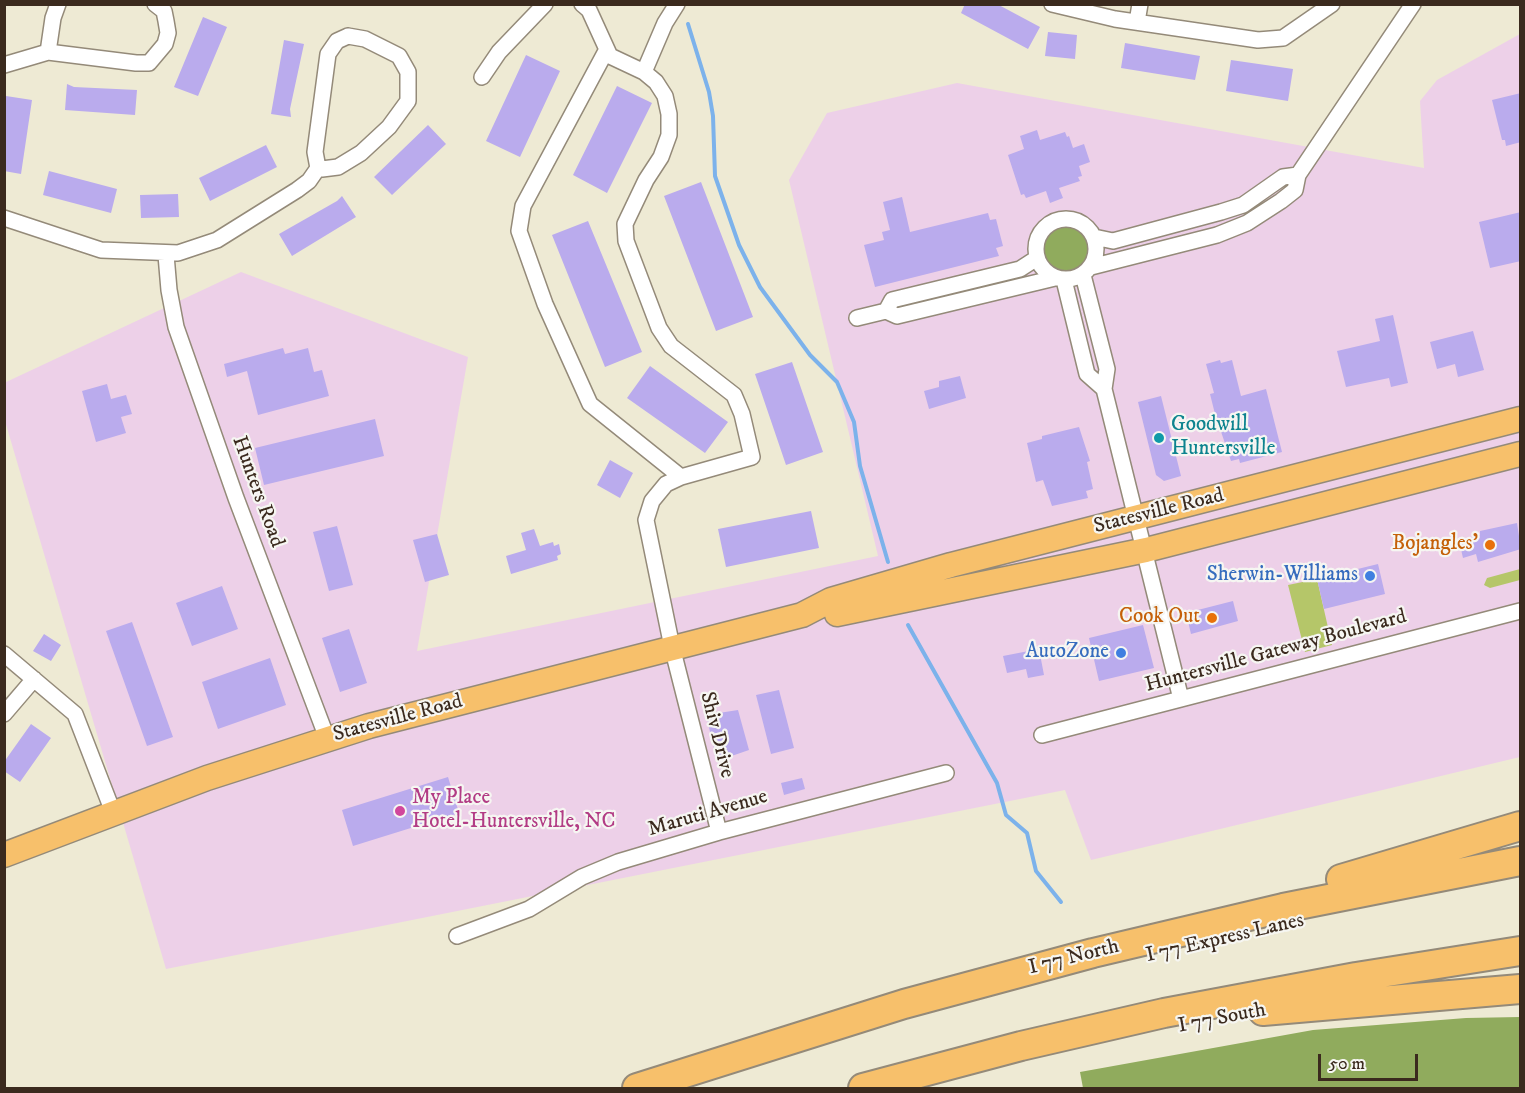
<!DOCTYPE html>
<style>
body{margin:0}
#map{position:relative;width:1525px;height:1093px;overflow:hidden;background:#eeead4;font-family:"IM FELL DW Pica",serif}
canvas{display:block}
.frame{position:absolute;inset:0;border:6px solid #3b2a1e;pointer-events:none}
.scale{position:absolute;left:1318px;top:1054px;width:100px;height:27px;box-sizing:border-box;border:3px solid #3b2a1e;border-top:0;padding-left:8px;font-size:18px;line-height:21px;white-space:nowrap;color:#3b2a1e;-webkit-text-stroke:4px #f6f6f2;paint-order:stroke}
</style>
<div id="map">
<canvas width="1525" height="1093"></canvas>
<div class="frame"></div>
<div class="scale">50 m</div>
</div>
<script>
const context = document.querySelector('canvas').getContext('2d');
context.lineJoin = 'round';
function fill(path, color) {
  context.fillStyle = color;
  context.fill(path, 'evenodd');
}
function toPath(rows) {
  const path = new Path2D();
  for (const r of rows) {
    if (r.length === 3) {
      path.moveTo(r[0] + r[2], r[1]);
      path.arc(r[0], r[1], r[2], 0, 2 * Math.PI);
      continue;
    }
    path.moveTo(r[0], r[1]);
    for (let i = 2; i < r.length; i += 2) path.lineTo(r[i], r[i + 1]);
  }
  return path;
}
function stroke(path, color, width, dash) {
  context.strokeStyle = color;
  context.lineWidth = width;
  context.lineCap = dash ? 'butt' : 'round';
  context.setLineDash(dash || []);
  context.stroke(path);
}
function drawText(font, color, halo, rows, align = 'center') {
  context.font = font + ' "IM FELL DW Pica",serif';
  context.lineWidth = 4.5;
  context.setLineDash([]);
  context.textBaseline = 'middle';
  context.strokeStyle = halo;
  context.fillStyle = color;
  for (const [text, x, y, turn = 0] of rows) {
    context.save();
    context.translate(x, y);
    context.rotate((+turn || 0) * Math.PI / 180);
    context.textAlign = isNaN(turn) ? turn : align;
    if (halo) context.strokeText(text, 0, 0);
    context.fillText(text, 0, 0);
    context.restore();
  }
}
fill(toPath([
 [1520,34,1520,757,1091,860,1065,790,166,969,5,421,4,383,241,272,468,357,417,651,878,556,789,180,827,113,957,83,1424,168,1420,101,1437,80]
]), '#edd0e8');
fill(toPath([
 [1520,569,1520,580,1490,588,1484,585,1487,578],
 [1317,579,1332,645,1305,652,1288,585]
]), '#b5c669');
fill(toPath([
 [1066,249,30],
 [1520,1017,1520,1088,1083,1088,1080,1072,1313,1030,1466,1018]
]), '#90ab5d');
stroke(toPath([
 [688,24,709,92,713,116,715,176,739,245,760,287,810,355,837,382,854,422,860,466,888,562],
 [908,625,997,783,1006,815,1027,833,1036,871,1061,902]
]), '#7cb2eb', 4);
fill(toPath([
 [965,4,997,4,1040,27,1028,49,961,13],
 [203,17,227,27,198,96,174,87],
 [1048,32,1077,35,1075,59,1045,56],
 [284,40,304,44,290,109,291,117,271,114],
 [1125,43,1200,56,1195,80,1121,68],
 [526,55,560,71,520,157,486,141],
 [1231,60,1293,69,1288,101,1226,91],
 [67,84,74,87,137,90,135,115,65,110],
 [617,86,652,103,607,193,573,175],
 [1521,93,1521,142,1506,146,1505,140,1502,140,1492,100],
 [6,96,32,100,21,174,4,171],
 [428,125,446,144,392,195,374,177],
 [1037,130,1040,140,1065,132,1067,137,1069,136,1073,148,1084,144,1090,162,1079,166,1082,176,1078,177,1080,181,1059,188,1063,198,1050,203,1046,191,1026,198,1024,194,1021,195,1008,155,1024,149,1020,136],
 [266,145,277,167,210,201,199,178],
 [49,171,117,189,111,213,43,195],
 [701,182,753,317,716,331,664,196],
 [178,194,179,217,141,218,140,195],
 [342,196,356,217,292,256,279,234,337,201],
 [902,197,910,232,988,213,990,220,996,219,1003,246,996,248,999,256,875,287,864,245,884,240,882,232,890,230,883,202],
 [1521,212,1521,261,1490,268,1479,222],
 [588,221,642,352,605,367,552,235],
 [1393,315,1408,383,1391,387,1389,378,1346,387,1337,351,1380,341,1375,319],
 [1473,331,1484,370,1458,377,1455,364,1437,369,1430,342],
 [283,348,285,354,308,348,314,372,322,370,329,396,258,415,247,371,227,377,224,364],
 [1220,360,1221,363,1232,360,1241,396,1266,389,1282,452,1240,463,1239,459,1231,461,1215,414,1210,394,1214,393,1206,364],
 [792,362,823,452,786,465,755,374],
 [650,366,728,422,705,453,627,398],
 [960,376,966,398,929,409,924,391,939,387,939,381],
 [107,384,111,399,126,395,132,414,121,417,126,433,96,442,82,391],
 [1161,396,1181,476,1164,481,1156,475,1138,402],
 [375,419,384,456,264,485,255,448],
 [1079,427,1090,461,1087,462,1093,489,1086,491,1088,498,1052,506,1043,480,1036,482,1027,443,1042,439,1042,436],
 [610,460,633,473,620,498,597,485],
 [811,511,819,548,726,567,718,529],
 [1517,523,1521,549,1478,562,1476,554,1463,558,1459,541,1480,535,1480,531],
 [337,526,353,585,329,591,313,532],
 [534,529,540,546,553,542,554,546,559,544,561,554,557,556,558,560,511,574,506,556,526,550,521,533],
 [437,534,449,575,425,582,413,540],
 [1378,564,1385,594,1324,609,1317,579],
 [222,586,238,629,192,646,176,603],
 [1233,601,1238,621,1191,634,1186,613],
 [132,622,173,737,147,746,106,631],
 [1143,625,1154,668,1099,681,1089,638],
 [349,629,367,683,340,692,322,638],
 [44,634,61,645,51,661,33,651],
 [1039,649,1044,675,1028,678,1026,669,1007,673,1003,656],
 [270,658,286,705,218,729,202,682],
 [779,690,794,748,771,754,756,695],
 [738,710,749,750,717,761,706,715],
 [31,724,51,738,20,782,4,771,4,762],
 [448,777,459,813,353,846,342,810],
 [802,778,805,789,784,795,781,783]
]), '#baabed');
const street = toPath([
 [58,4,53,18,48,52,136,63,149,63,165,44,168,33,166,21,164,11,155,4],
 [582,4,589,10,610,56,644,72,656,82,665,96,669,114,669,135,661,157,646,180,625,224,626,241,659,328,671,346,734,395,742,414,752,457,681,477,666,484,652,501,646,520,672,647,719,832],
 [1052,4,1115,19,1258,40,1283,38,1332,4],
 [1137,22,1140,4],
 [348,36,365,39,399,56,408,72,408,101,389,127,361,153,338,167,322,169,318,168,315,152,328,54,337,41,348,36],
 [606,51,523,206,519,231,545,304,590,404,681,477],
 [4,65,48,52],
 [644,72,665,23,677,4],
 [482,77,499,52,545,4],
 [4,218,101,250,178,253,217,240,297,190,309,181,318,168],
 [1066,249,30],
 [1094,237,1113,241,1221,212,1243,205,1283,177,1298,175],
 [166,255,169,290,176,327,236,498,327,738],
 [1037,258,1020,269,892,300,886,311,897,316,1055,278],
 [1091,267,1217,235,1247,223,1281,201,1295,190,1298,175,1413,4],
 [1083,275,1107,369,1104,389,1181,699],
 [1064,280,1087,374,1104,389],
 [857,318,886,311],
 [4,654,75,714,113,812],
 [4,714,34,679],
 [1042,735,1520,611],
 [457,936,529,909,582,877,618,862,719,832,946,773]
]);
const primary = toPath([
 [837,614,1146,550,1520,454],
 [4,855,207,778,369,726,802,615,831,600,951,565,1520,419]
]);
const highway = toPath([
 [1341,879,1520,826],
 [1263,1011,1520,989],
 [637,1088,904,1004,1093,953,1283,908,1520,861],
 [863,1088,1021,1046,1164,1013,1356,977,1520,951]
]);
stroke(street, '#948a79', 18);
stroke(primary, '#948a79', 27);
stroke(highway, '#948a79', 32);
stroke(street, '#fff', 15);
stroke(primary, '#f7c06b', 24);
stroke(highway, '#f7c06b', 28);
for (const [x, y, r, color] of [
 [1159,438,6,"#0f9aa8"],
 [1490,545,6,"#e8710a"],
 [1370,576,6,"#3f7fe0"],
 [1212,618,6,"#e8710a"],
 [1121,653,6,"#3f7fe0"],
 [400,811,6,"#d1479c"]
]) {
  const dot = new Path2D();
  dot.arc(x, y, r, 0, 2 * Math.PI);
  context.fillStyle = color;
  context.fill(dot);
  stroke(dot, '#f6f6f2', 2);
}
drawText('21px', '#0d838f', '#f6f6f2', [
 ["Goodwill",1171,426],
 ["Huntersville",1171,450]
], 'left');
drawText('21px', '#3b2a1e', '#f6f6f2', [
 ["Hunters Road",257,492,70],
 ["Statesville Road",1159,512,-14],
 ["Huntersville Gateway Boulevard",1276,652,-15],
 ["Statesville Road",398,719,-15],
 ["Shiv Drive",716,735,76],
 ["Maruti Avenue",708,814,-16],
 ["I 77 Express Lanes",1225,939,-13],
 ["I 77 North",1074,958,-14],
 ["I 77 South",1222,1019,-11]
]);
drawText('21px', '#c56008', '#f6f6f2', [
 ["Bojangles'",1478,545],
 ["Cook Out",1200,618]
], 'right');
drawText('21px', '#366cbe', '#f6f6f2', [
 ["Sherwin-Williams",1358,576],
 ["AutoZone",1109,653]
], 'right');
drawText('21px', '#b23c85', '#f6f6f2', [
 ["My Place",412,799],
 ["Hotel-Huntersville, NC",412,823]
], 'left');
</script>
